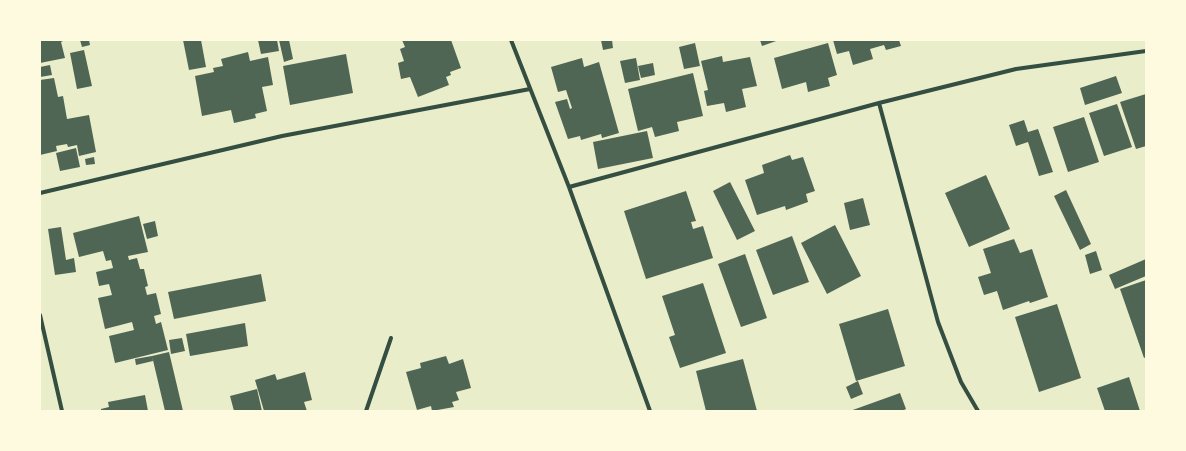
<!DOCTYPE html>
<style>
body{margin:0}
#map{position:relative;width:1186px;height:451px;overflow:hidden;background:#e9edc9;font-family:"Archivo Narrow",sans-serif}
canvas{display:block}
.frame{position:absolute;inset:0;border:41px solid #fefae0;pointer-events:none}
</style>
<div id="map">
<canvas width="1186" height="451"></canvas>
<div class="frame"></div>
</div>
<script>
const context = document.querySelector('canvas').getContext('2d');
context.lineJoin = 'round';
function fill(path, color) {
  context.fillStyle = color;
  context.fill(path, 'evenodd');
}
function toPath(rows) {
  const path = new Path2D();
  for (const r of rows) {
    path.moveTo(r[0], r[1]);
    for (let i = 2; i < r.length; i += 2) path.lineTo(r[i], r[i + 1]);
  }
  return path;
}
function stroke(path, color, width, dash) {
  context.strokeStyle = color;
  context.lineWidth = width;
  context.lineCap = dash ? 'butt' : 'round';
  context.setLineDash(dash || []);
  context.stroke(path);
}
fill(toPath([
 [40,40,65,40,61,42,65,58,40,63],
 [80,40,89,40,90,45,82,47],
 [183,40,201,40,206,67,189,70],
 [258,40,277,40,279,51,261,54],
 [279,40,289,40,293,59,284,62],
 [402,40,451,40,461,68,450,72,451,75,446,77,449,85,418,97,410,77,401,79,398,63,404,61,400,49,405,47],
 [601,40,612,40,613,48,603,50],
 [760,40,779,40,762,46],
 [833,40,899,40,901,46,886,50,884,45,870,49,873,59,853,65,849,51,837,54],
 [695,43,700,66,684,69,679,47],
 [828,43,837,75,828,78,830,86,808,92,806,82,782,89,774,58],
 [84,50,92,86,77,89,70,53],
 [248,52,250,61,268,57,273,85,262,87,267,111,255,114,256,118,234,123,231,110,202,116,195,76,214,72,213,68,223,66,221,59],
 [346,54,353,93,290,105,283,66],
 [722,56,723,62,750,57,757,86,742,89,746,107,726,112,724,103,707,106,704,91,708,90,701,61],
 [582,58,584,67,599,62,619,133,602,138,601,134,581,140,580,136,568,139,555,102,567,99,570,109,572,108,566,90,558,92,551,67],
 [636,58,640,80,625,83,620,61],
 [653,63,655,75,641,78,638,66],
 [50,65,52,75,40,77,40,67],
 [693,73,703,116,677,122,679,131,655,137,652,127,638,131,628,89],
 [1116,76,1122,93,1085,105,1080,88],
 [54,78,58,97,63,96,67,119,89,115,96,152,79,156,77,145,68,147,67,144,56,146,57,151,40,155,40,80],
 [1146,94,1146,146,1136,149,1120,102],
 [1117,104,1132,147,1104,156,1089,113],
 [1084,117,1099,162,1068,172,1053,127],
 [1024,120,1028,132,1038,129,1053,172,1039,176,1028,142,1016,146,1009,125],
 [647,131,653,158,598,169,593,142],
 [76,148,80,167,60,171,56,153],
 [790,155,792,160,803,157,815,191,806,194,808,202,786,210,785,206,757,215,745,180,764,173,762,165],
 [94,157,95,164,86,165,85,159],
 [986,175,1010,229,969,247,945,193],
 [730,182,755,231,737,240,713,191],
 [1066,190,1091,244,1080,250,1054,196],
 [686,191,696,221,691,222,693,229,703,226,713,258,646,279,624,211],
 [863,198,870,225,850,230,844,203],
 [139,216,148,252,128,256,129,260,137,258,140,269,144,269,148,286,145,287,147,295,156,293,161,314,154,316,156,324,161,322,168,350,115,363,109,336,134,330,132,322,105,329,98,298,112,295,109,284,99,286,96,272,113,268,111,260,106,261,103,251,79,257,73,233],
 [155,221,158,236,147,239,143,224],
 [835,225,861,276,827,294,801,243],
 [61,227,66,260,74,258,76,272,55,275,48,229],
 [792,236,809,282,773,295,756,250],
 [1014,239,1020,253,1032,249,1048,297,1030,303,1029,301,1003,310,997,291,984,295,978,277,991,273,983,249],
 [1096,251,1102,270,1090,274,1085,255],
 [745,254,767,318,741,327,718,264],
 [1146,259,1146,276,1115,289,1109,275],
 [261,274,266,301,174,319,168,292],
 [1146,280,1146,357,1144,358,1120,289],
 [703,283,726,353,680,368,669,337,675,335,662,296],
 [1057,304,1081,378,1039,392,1015,317],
 [888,309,905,366,856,381,839,324],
 [245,323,248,346,190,356,186,334],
 [182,338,185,351,171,354,169,340],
 [169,352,183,411,165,411,152,356],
 [152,356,153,361,136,365,135,359],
 [446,356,449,364,463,359,471,388,456,392,459,400,452,402,454,407,432,411,431,406,417,410,406,372,421,368,420,363],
 [743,359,757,411,706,411,696,371],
 [305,372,312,400,304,402,307,411,264,411,255,380,275,374,277,380],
 [1129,377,1140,411,1105,411,1097,388],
 [858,381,863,394,851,399,846,387],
 [257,389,262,411,234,411,230,396],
 [900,393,906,409,902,411,850,411],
 [145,395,148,411,101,411,101,409,109,407,108,402]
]), '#4f6655');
stroke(toPath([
 [511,40,569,187,650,411],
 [879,103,938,322,961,382,978,411],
 [569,187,879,103,1016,69,1146,51],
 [40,193,282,136,530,89],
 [40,315,62,411],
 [366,411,391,338]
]), '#344e41', 4);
</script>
